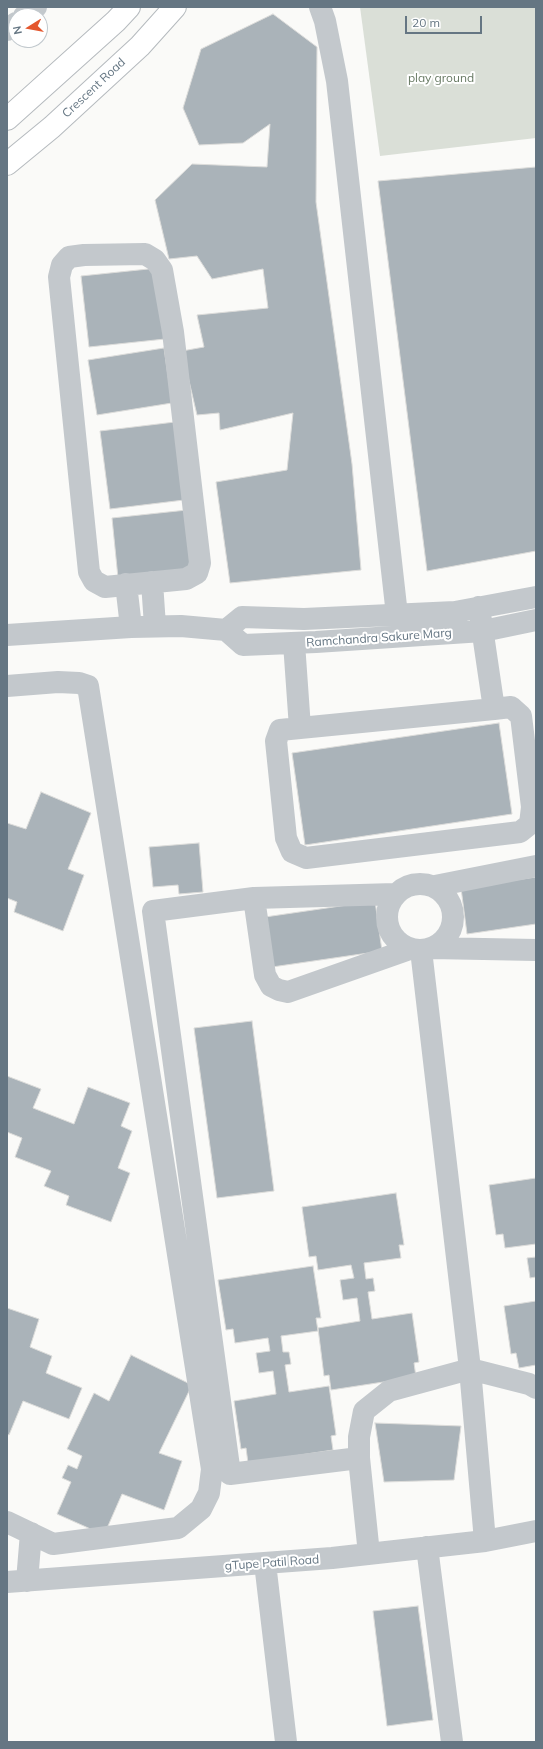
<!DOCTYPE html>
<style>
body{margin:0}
#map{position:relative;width:543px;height:1749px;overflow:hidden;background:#fafaf8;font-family:Mulish,sans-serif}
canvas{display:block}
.frame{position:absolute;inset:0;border:8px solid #657683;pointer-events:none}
.north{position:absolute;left:8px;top:8px;width:40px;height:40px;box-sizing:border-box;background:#fff;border:1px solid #c1c8cd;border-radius:50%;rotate:259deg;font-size:11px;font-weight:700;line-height:16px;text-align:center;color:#657683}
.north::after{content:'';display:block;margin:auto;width:14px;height:18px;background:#e4572e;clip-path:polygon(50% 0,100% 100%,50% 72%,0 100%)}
.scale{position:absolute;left:405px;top:16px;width:77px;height:18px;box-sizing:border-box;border:2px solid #657683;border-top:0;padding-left:5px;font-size:12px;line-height:14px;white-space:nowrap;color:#657683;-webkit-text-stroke:3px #fff;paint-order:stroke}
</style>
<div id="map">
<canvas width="543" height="1749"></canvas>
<div class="frame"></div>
<div class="north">N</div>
<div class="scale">20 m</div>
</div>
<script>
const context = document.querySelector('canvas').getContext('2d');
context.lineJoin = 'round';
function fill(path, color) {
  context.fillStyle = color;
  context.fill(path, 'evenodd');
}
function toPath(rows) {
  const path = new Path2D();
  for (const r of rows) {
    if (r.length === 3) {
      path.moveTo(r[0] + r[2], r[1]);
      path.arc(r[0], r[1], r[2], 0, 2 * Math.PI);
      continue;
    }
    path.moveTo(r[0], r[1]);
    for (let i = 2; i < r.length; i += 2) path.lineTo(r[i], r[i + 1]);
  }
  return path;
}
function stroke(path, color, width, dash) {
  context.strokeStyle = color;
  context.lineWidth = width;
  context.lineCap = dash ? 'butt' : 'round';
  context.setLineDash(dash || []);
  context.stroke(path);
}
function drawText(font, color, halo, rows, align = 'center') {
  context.font = font + ' Mulish,sans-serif';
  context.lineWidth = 4;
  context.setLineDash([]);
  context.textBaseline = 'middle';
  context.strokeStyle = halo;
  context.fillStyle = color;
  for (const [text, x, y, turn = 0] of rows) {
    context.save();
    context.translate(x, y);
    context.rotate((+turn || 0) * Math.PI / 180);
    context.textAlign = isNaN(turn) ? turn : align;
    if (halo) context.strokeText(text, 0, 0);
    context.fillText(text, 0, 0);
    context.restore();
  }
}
fill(toPath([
 [360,7,536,7,536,138,380,156]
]), '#dadfd7');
const building = toPath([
 [273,14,317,47,316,202,352,464,361,570,230,583,216,482,287,470,293,413,220,430,219,413,197,415,182,351,204,347,197,315,268,308,263,269,212,279,197,256,169,259,155,200,192,164,267,167,270,124,243,143,199,145,183,108,201,49,273,14],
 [536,167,536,551,427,571,378,181,536,167],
 [158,268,165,339,89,347,81,276,158,268],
 [164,348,172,403,97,415,88,360,164,348],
 [175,422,184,500,110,509,100,431,175,422],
 [187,510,193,570,118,578,112,518,187,510],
 [499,723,512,814,305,845,292,753,499,723],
 [41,792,91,813,68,869,84,875,63,931,14,912,17,902,7,898,7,823,26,829,41,792],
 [199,843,203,892,179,894,178,885,153,887,149,847,199,843],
 [536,877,536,924,467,934,461,888,536,877],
 [375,901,382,951,272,967,265,917,375,901],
 [252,1021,274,1191,217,1198,194,1028,252,1021],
 [7,1076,41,1089,33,1108,74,1124,88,1087,130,1103,121,1126,132,1131,118,1168,130,1173,111,1222,66,1205,69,1196,44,1186,51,1171,15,1157,22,1138,7,1132,7,1076],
 [536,1178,536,1244,505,1248,503,1234,496,1235,489,1185,536,1178],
 [396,1193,404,1245,399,1245,401,1258,364,1263,366,1279,373,1278,375,1291,368,1292,372,1319,412,1313,419,1362,414,1363,416,1377,331,1390,329,1375,324,1376,318,1328,360,1321,357,1298,343,1300,340,1280,354,1278,351,1265,318,1270,316,1256,309,1257,302,1207,396,1193],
 [536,1257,536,1277,530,1278,527,1258,536,1257],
 [313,1266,321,1318,316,1318,318,1331,281,1336,283,1352,289,1352,291,1364,285,1365,289,1392,329,1386,336,1435,331,1436,333,1450,248,1463,246,1448,241,1449,234,1401,276,1394,273,1371,259,1373,256,1353,270,1351,268,1338,235,1343,233,1329,226,1330,218,1280,313,1266],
 [536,1301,536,1365,519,1368,516,1353,511,1354,504,1306,536,1301],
 [7,1308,39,1319,30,1347,52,1356,46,1373,82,1388,69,1419,23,1401,9,1435,7,1434,7,1308],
 [131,1355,192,1385,159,1453,182,1461,164,1510,122,1494,104,1535,57,1514,71,1482,62,1478,68,1465,77,1469,82,1456,67,1449,94,1393,109,1401,131,1355],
 [375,1423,461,1426,454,1480,384,1482,375,1423],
 [418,1606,433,1720,387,1726,373,1611,418,1606]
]);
fill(building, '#aab3b9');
stroke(building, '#dcdcda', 1);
const major = toPath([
 [7,119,116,21,129,7],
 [7,164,52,127,140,46,175,7]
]);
stroke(major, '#b5babe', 24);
stroke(toPath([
 [320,7,325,21,337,81,397,615],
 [24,16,36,7],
 [7,30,16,23],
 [145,254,155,260,162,270,173,332,200,563,197,573,186,579,105,587,94,581,89,572,59,277,62,265,69,257,84,255,145,254],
 [152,582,155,626],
 [126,584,131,627],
 [226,630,242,617,304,619,455,612,536,597],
 [7,635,131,627,181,626,226,630,243,645,316,642,483,631,536,620],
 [294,643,300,728,494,709],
 [7,686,58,682,79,683,88,686,212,1469,209,1493,201,1509,178,1528,53,1544,7,1522],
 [300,728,280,730,276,741,286,838,292,852,306,858,520,832,530,824,532,807,521,716,511,707,494,709,479,607],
 [420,917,33],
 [435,886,536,866],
 [395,894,254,898,265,975,271,986,279,990,288,992,410,949],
 [254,898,153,911,230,1474,359,1458],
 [431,948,536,950],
 [421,950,470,1369,485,1541],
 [427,1547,452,1742],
 [369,1554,359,1458,359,1437,364,1411,389,1391,470,1369,529,1384,536,1388],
 [265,1563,286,1742],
 [27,1581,31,1533],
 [7,1582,332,1558,485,1541,536,1531]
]), '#c3c8cc', 22);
stroke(major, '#fff', 22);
drawText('12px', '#687a64', '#fff', [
 ["play ground",441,78]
]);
drawText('12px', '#657683', '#fff', [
 ["Crescent Road",94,88,-43],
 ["Ramchandra Sakure Marg",379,638,-4],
 ["gTupe Patil Road",272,1563,-4]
]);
</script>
